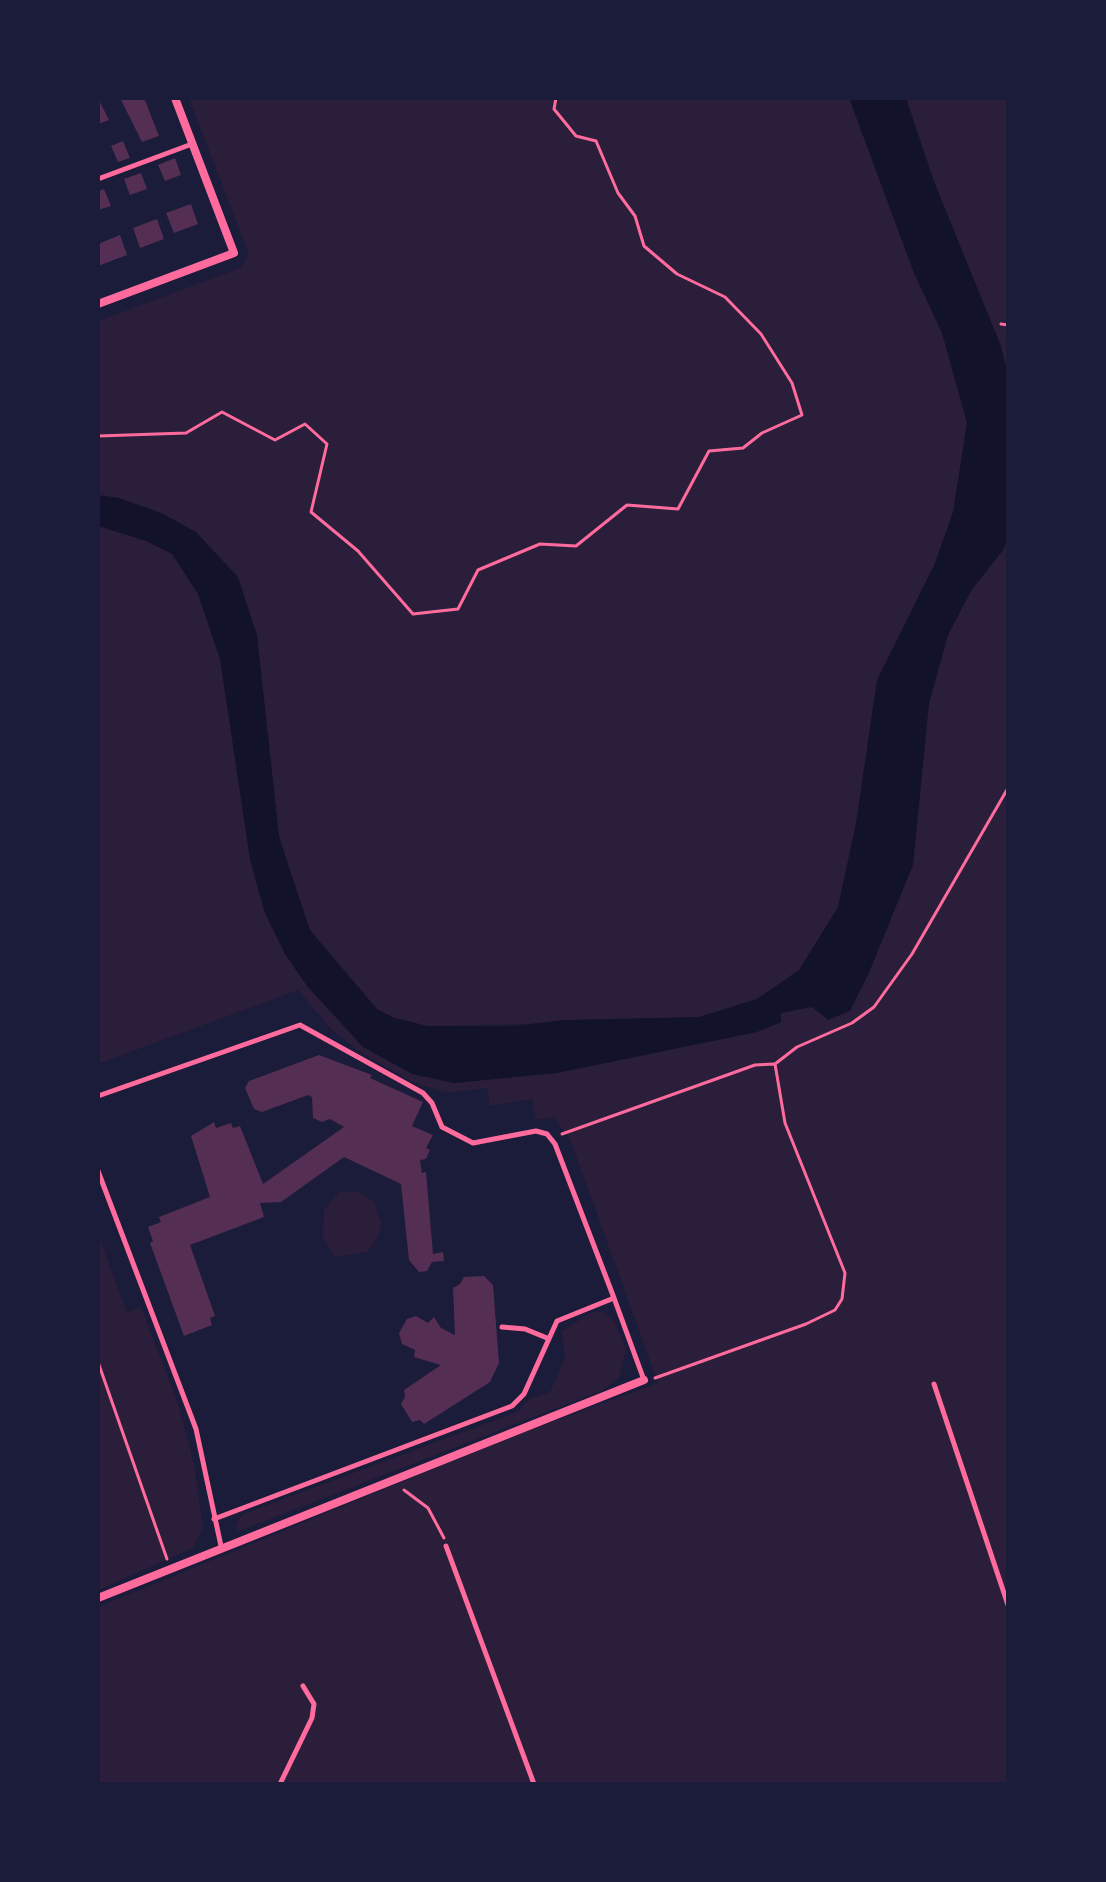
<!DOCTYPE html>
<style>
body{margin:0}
#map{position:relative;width:1106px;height:1882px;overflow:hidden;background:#1b1b3a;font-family:Helvetica,sans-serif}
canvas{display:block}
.frame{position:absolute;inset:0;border:100px solid #1b1b3a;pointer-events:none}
</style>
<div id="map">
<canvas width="1106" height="1882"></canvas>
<div class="frame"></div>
</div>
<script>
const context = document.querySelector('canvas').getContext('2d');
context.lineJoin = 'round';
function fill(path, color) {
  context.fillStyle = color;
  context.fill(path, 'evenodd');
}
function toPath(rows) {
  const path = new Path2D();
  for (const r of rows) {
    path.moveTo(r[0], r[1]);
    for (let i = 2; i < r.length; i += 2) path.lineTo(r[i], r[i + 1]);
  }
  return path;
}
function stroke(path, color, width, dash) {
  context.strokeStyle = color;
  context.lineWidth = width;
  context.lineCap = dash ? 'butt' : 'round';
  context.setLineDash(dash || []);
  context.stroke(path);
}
fill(toPath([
 [189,98,1008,98,1008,1784,98,1784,98,1607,511,1437,658,1383,570,1139,553,1117,536,1120,532,1099,490,1106,487,1088,449,1093,414,1083,357,1050,331,1029,298,990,98,1064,98,321,240,268,247,259,248,252],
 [343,973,377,1009,394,1018,427,1026,528,1024,363,1047],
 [339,1192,359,1192,375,1203,381,1223,378,1237,367,1252,335,1257,323,1238,324,1210],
 [98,1234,127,1312,141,1307,179,1406,194,1464,203,1527,193,1548,98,1590],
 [592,1312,603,1312,614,1320,626,1349,619,1378,601,1391,239,1531,235,1525,243,1514,517,1412,531,1398,550,1392,565,1358,562,1331]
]), '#2a1e3b');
fill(toPath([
 [849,98,906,98,935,184,1001,346,1008,375,1008,535,1004,549,971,591,948,635,929,704,913,865,868,975,850,1011,828,1020,812,1007,781,1013,781,1022,757,1032,557,1073,454,1083,412,1074,363,1047,307,986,285,954,264,911,250,859,220,659,198,594,172,554,146,541,98,526,98,495,119,498,161,513,196,532,238,577,257,635,279,836,288,864,310,930,377,1009,394,1018,427,1026,511,1026,565,1020,699,1017,757,999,799,970,838,907,856,823,877,680,935,563,953,512,967,423,942,333,914,273]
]), '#12122b');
fill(toPath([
 [98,98,109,120,98,124],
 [120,98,144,98,159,136,142,142],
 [123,141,130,158,118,162,111,146],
 [175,158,181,175,165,181,158,165],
 [141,173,147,189,130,195,124,179],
 [104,189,111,206,98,210,98,191],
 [191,204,198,224,174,233,166,213],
 [157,219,164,239,140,248,133,228],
 [120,235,127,255,98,266,98,244],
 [319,1055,372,1075,370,1078,423,1102,412,1126,433,1135,426,1148,430,1150,426,1159,420,1160,422,1173,426,1172,433,1254,443,1252,444,1261,432,1262,427,1271,419,1272,409,1260,401,1184,344,1157,281,1202,260,1203,264,1217,190,1245,215,1316,210,1318,212,1325,184,1336,150,1243,153,1241,148,1227,161,1222,159,1217,210,1197,191,1136,214,1122,216,1128,231,1123,233,1128,240,1126,263,1184,344,1127,330,1119,322,1122,313,1118,312,1097,308,1095,262,1112,254,1109,245,1088,249,1081],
 [484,1276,493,1285,499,1363,490,1382,424,1424,420,1420,412,1422,401,1404,405,1397,404,1390,441,1365,414,1357,415,1350,402,1344,399,1333,407,1319,416,1316,428,1323,434,1317,441,1328,455,1335,453,1288,460,1284,464,1277]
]), '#542f53');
stroke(toPath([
 [1001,324,1008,325],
 [98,436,186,433,222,412,275,440,305,424,327,444,311,512,358,551,413,614,458,609,478,570,540,544,576,546,627,505,678,509,709,451,743,448,762,433,802,415,792,383,761,334,725,297,677,274,644,246,635,216,618,193,596,141,576,136,554,109,556,98],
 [562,1134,755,1065,774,1064],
 [98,1362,167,1559],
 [655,1378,806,1324,835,1310,842,1299,845,1273,785,1123,775,1064,797,1047,852,1023,874,1007,912,954,1008,788],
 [404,1490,428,1508,444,1538]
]), '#ff6b9d', 3);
stroke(toPath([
 [98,179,192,144],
 [98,1096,300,1025,423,1093,432,1103,442,1127,473,1143,536,1131,547,1134,555,1144,614,1298],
 [98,1171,196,1429,221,1546],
 [502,1327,525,1329,547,1338],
 [934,1384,1008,1605],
 [214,1519,512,1406,524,1394,557,1321,614,1298,644,1380],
 [446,1546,534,1784],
 [280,1784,312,1718,314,1704,303,1686]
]), '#ff6b9d', 5);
stroke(toPath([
 [98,304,234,253,175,98],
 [98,1598,644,1380]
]), '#ff6b9d', 8);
</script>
